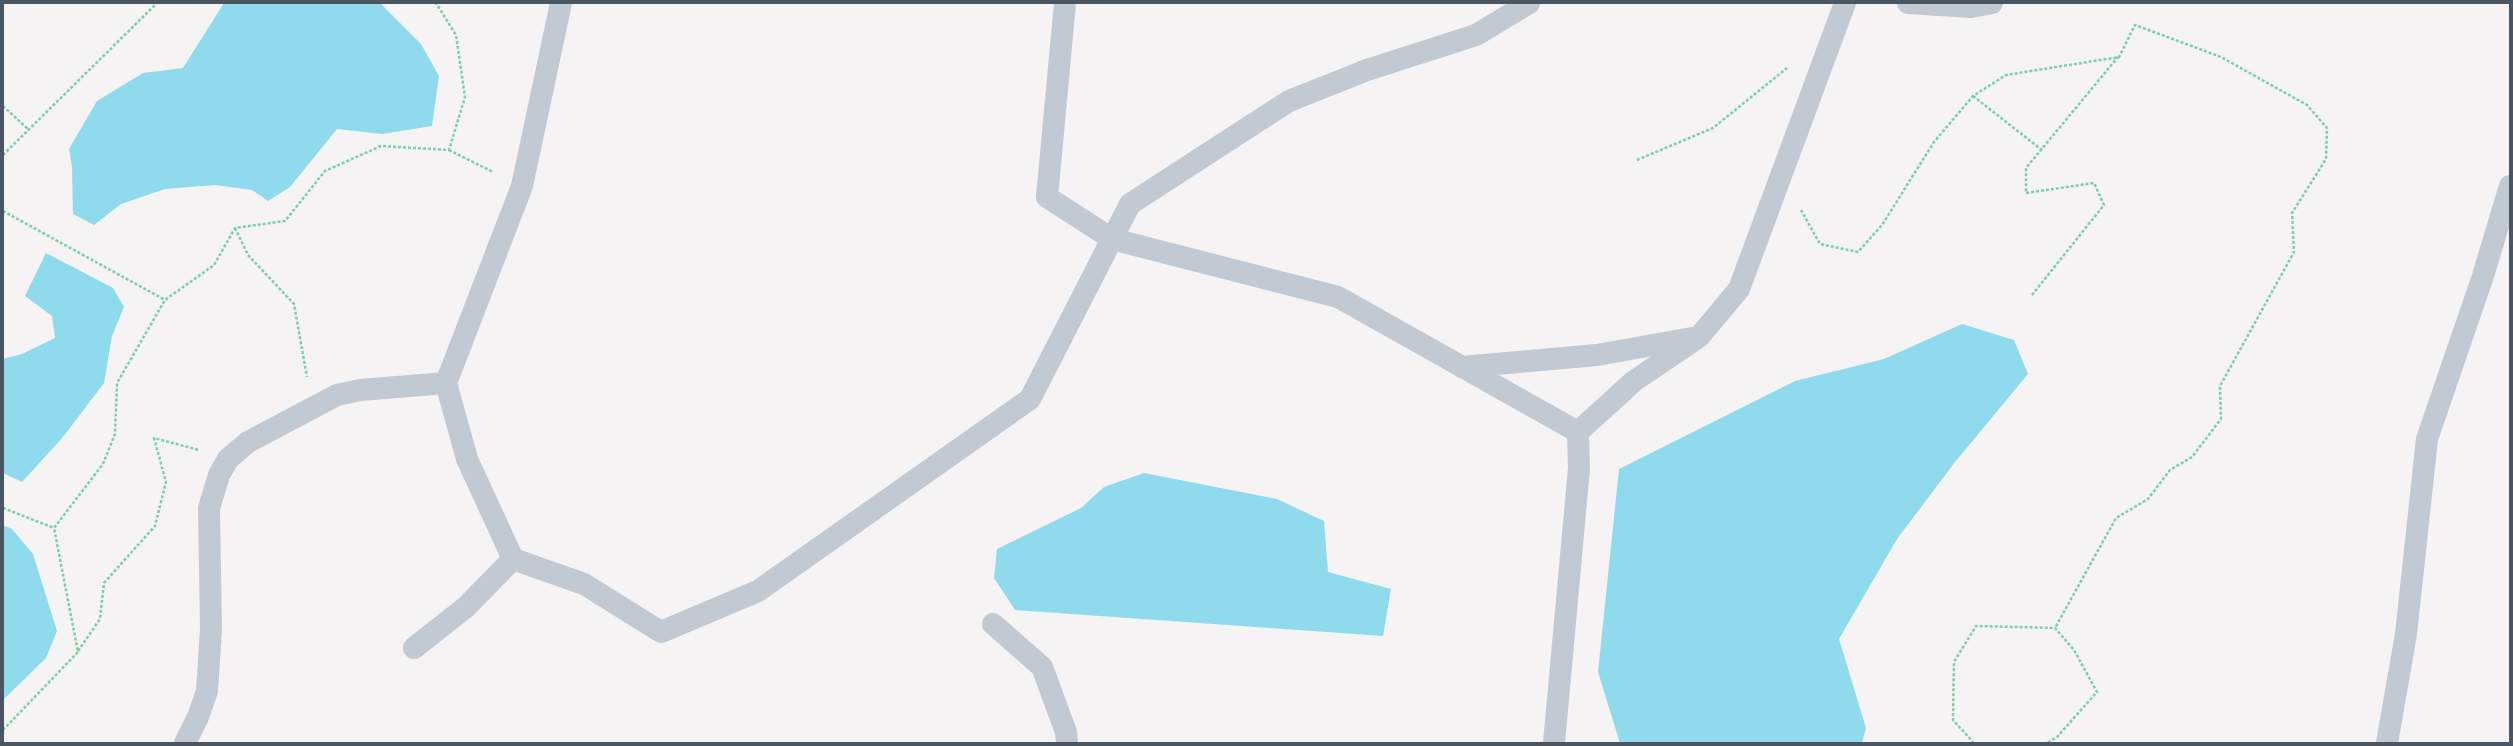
<!DOCTYPE html>
<style>
body{margin:0}
#map{position:relative;width:2513px;height:746px;overflow:hidden;background:#f5f3f3;font-family:"DM Sans",sans-serif}
canvas{display:block}
.frame{position:absolute;inset:0;border:4px solid #4a5661;pointer-events:none}
</style>
<div id="map">
<canvas width="2513" height="746"></canvas>
<div class="frame"></div>
</div>
<script>
const context = document.querySelector('canvas').getContext('2d');
context.lineJoin = 'round';
function fill(path, color) {
  context.fillStyle = color;
  context.fill(path, 'evenodd');
}
function toPath(rows) {
  const path = new Path2D();
  for (const r of rows) {
    path.moveTo(r[0], r[1]);
    for (let i = 2; i < r.length; i += 2) path.lineTo(r[i], r[i + 1]);
  }
  return path;
}
function stroke(path, color, width, dash) {
  context.strokeStyle = color;
  context.lineWidth = width;
  context.lineCap = dash ? 'butt' : 'round';
  context.setLineDash(dash || []);
  context.stroke(path);
}
fill(toPath([
 [224,3,380,3,421,44,439,76,432,126,382,134,337,129,290,187,268,201,252,190,215,185,165,189,121,204,94,225,73,214,72,167,69,149,97,101,143,73,183,68],
 [46,253,113,288,124,307,112,336,104,383,63,437,22,482,3,473,3,359,22,354,55,338,52,316,25,296],
 [1962,324,2014,340,2028,374,1955,462,1897,539,1839,639,1866,728,1862,743,1620,743,1598,672,1619,469,1795,381,1884,359],
 [1144,473,1277,499,1324,521,1328,572,1391,589,1383,636,1015,610,994,578,997,549,1081,508,1104,487],
 [3,525,12,529,33,554,57,631,46,658,3,700]
]), '#90daee');
stroke(toPath([
 [1973,96,2042,150],
 [3,106,29,130],
 [449,150,493,172],
 [3,155,157,3],
 [1637,160,1713,128,1787,68],
 [1801,210,1820,244,1858,252,1882,225,1934,142,1973,96,2006,75,2119,57,2135,25,2221,57,2307,105,2327,128,2326,159,2292,213,2294,252,2220,386,2221,419,2192,457,2170,470,2148,499,2116,518,2055,628],
 [3,211,165,300],
 [235,228,248,255,294,304,307,377],
 [2032,295,2104,205,2094,183,2026,193,2026,168,2118,57],
 [3,508,54,528],
 [78,651,100,619,104,583,155,526,166,482,154,438,199,450],
 [3,730,78,652,54,528,103,464,115,434,117,383,165,300,214,265,235,228,285,221,325,171,381,146,449,150,465,97,456,35,436,3],
 [1974,743,1953,720,1954,662,1976,626,2055,628,2074,650,2097,692,2057,737,2047,743]
]), '#7ad0a6', 2.5, [3, 2]);
stroke(toPath([
 [561,3,522,186,446,383,467,459,513,559,584,584,661,632,758,591,1030,399,1130,204,1289,101,1367,70,1476,35,1529,3],
 [1065,3,1047,197,1112,239,1338,297,1578,432,1579,468,1554,743],
 [1908,3,1971,7,1992,3],
 [1462,367,1597,355,1692,338],
 [1578,432,1634,381,1699,337,1739,289,1845,3],
 [993,624,1042,667,1066,732,1067,743],
 [414,648,466,607,513,559],
 [185,743,198,717,207,691,211,629,209,508,219,475,228,459,248,442,337,395,360,390,446,383],
 [2387,743,2406,634,2427,439,2483,276,2510,186]
]), '#c1cad2', 22);
</script>
